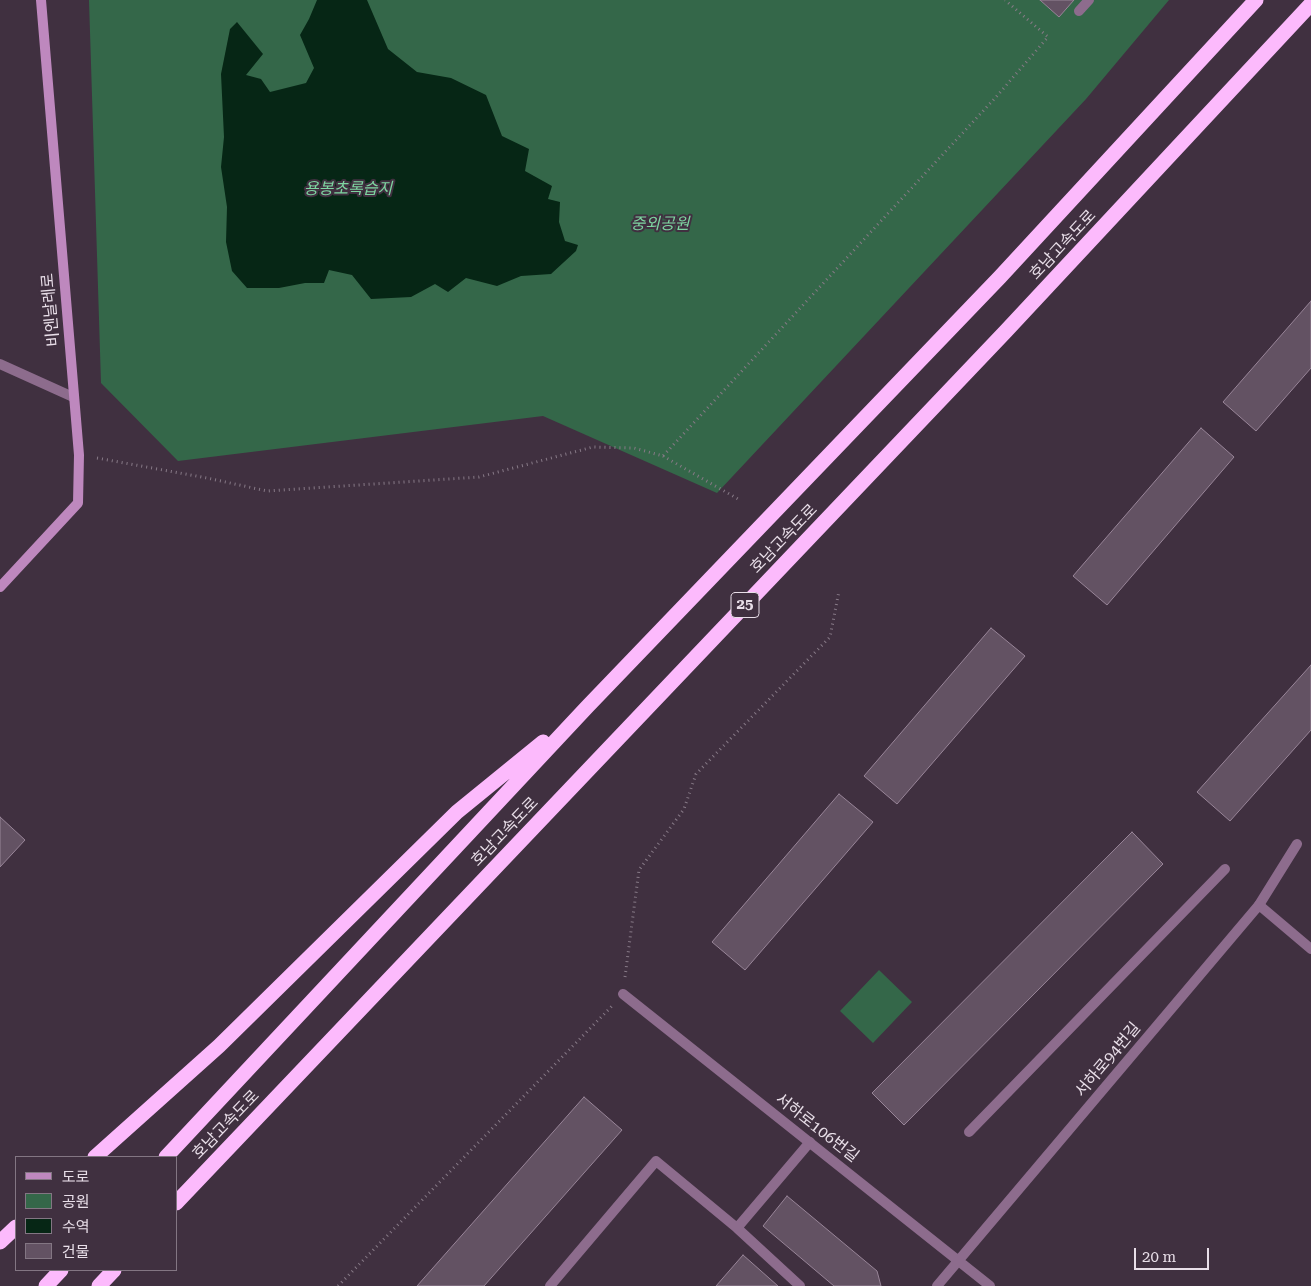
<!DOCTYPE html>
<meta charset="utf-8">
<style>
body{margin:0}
#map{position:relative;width:1311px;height:1286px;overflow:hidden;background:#403040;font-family:"Roboto Serif","Noto Sans KR",serif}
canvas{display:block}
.legend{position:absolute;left:15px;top:1156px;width:162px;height:115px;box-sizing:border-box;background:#403040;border:1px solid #837683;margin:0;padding:6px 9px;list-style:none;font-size:15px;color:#e8dee8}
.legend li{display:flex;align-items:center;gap:10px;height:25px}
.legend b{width:25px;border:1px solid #837683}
.scale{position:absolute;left:1134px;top:1248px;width:75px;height:22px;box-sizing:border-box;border:2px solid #e8dee8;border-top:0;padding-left:6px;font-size:15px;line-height:18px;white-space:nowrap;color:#e8dee8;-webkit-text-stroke:4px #403040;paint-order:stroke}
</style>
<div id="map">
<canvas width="1311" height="1286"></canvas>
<ul class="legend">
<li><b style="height:6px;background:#be88be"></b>도로</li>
<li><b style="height:14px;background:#346749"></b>공원</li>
<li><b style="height:14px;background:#062615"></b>수역</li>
<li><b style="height:14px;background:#635263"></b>건물</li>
</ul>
<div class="scale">20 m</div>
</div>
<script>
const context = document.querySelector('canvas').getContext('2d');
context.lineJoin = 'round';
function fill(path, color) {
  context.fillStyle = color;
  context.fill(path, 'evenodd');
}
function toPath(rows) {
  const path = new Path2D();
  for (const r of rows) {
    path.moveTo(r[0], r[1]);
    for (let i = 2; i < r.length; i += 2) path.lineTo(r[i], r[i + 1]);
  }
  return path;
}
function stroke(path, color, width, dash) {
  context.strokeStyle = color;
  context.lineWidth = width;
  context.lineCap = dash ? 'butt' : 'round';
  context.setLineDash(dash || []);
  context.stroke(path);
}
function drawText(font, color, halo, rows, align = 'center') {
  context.font = font + ' "Roboto Serif","Noto Sans KR",serif';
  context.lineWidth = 4;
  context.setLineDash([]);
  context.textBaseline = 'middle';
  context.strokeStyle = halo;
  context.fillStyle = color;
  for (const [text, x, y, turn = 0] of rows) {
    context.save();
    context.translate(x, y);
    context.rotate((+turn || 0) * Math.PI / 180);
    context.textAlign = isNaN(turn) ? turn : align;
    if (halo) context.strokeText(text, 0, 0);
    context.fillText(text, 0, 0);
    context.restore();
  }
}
fill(toPath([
 [89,0,1169,0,1086,99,717,493,543,416,178,461,101,383],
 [879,970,912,1002,873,1043,840,1011]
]), '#346749');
fill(toPath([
 [317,0,367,0,388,49,417,72,451,78,486,95,502,136,529,149,525,171,552,186,548,199,560,202,559,222,565,241,578,245,576,251,551,274,521,276,497,286,466,278,448,292,435,284,411,297,371,299,352,275,329,270,324,283,305,283,279,288,247,288,232,271,226,242,227,207,221,167,224,137,221,74,230,29,237,22,263,54,246,75,261,79,270,92,306,83,314,68,300,35,309,19]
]), '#062615');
const building = toPath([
 [1040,0,1074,0,1059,17,1040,0],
 [1311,301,1311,368,1256,431,1223,402,1311,301],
 [1201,428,1234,457,1107,605,1073,576,1201,428],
 [991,628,1025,656,897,804,864,776,991,628],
 [1311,665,1311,730,1230,821,1197,792,1311,665],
 [839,794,873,822,745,970,712,942,839,794],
 [0,817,25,840,0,867,0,817],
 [1132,832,1163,864,904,1125,872,1093,1132,832],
 [584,1097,622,1130,484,1286,417,1286,584,1097],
 [787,1196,877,1271,881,1286,834,1286,763,1226,787,1196],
 [743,1255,778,1286,716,1286,743,1255]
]);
fill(building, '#635263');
stroke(building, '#988598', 1);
stroke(toPath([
 [663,456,738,499],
 [97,458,207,478,267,491,479,477,593,447,634,448,663,456,996,97,1048,37,1005,0],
 [625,977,639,870,684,809,696,774,830,637,839,591],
 [338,1286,612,1006]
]), '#877a87', 3, [1, 4]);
stroke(toPath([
 [1079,11,1089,0],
 [1259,905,1297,844],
 [969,1132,1225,869],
 [737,1228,800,1286],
 [550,1286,656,1161,737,1228,810,1142]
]), '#8d6c8d', 10);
stroke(toPath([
 [0,364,73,397],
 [623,994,990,1286],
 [937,1286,1259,905,1311,949]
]), '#8d6c8d', 10);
stroke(toPath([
 [0,587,78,503,79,455,41,0]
]), '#be88be', 10);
stroke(toPath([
 [95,1157,219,1046,457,812,543,742],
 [166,1157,587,707,1000,277,1256,0],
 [176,1203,1006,331,1311,4],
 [0,1242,16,1227],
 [46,1286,61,1270],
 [99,1286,114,1270]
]), '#fcbafc', 15);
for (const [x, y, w] of [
 [745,605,28]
]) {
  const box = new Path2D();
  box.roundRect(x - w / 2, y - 12.5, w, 25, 4);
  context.fillStyle = '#403040';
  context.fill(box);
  stroke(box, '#e8dee8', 1);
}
drawText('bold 15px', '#e8dee8', null, [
 ["25",745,605]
]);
drawText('italic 16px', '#7ed5a1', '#403040', [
 ["용봉초록습지",348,189],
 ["중외공원",660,224]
]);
drawText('16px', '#e8dee8', '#403040', [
 ["호남고속도로",1063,245,-47],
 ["비엔날레로",51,310,-95],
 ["호남고속도로",784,539,-46],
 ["호남고속도로",505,832,-46],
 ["서하로94번길",1108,1060,-50],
 ["호남고속도로",226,1125,-46],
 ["서하로106번길",817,1128,38]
]);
</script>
